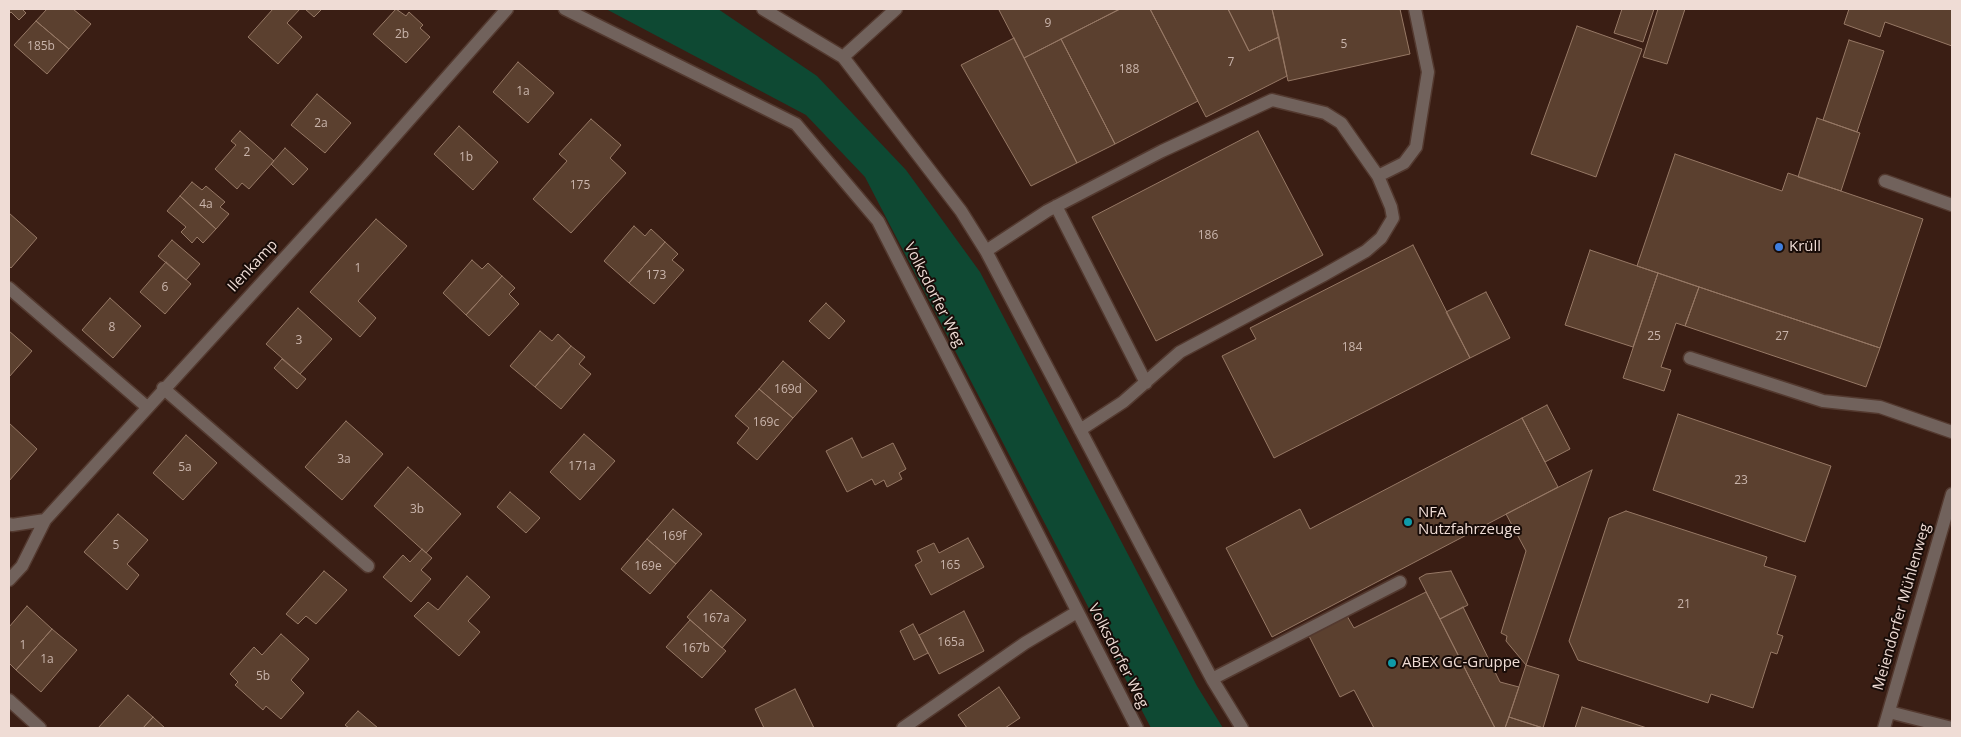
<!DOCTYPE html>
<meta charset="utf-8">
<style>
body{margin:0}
#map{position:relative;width:1961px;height:737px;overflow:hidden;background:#3a1e14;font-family:"Open Sans",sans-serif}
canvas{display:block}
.frame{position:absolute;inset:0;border:10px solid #efdcd5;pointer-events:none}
</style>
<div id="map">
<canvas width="1961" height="737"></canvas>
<div class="frame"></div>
</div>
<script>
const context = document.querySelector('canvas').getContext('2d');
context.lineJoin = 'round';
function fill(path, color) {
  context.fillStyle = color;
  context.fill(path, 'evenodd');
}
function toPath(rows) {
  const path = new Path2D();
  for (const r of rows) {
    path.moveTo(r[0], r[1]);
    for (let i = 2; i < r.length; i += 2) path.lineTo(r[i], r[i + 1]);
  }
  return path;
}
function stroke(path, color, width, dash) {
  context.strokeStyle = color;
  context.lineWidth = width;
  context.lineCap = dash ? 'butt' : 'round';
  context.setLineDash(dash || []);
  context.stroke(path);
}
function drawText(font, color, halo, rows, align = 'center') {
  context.font = font + ' "Open Sans",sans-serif';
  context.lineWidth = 4;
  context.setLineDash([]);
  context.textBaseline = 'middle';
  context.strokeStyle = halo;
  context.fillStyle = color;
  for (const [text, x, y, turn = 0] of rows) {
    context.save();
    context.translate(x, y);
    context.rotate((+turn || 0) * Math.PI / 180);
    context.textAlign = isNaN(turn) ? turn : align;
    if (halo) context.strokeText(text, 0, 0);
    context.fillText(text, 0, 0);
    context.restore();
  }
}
fill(toPath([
 [606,9,718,9,817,76,906,170,980,272,1197,686,1223,728,1151,728,865,177,806,115]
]), '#0e4933');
const building = toPath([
 [9,9,22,9,26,13,19,20,11,12,9,14,9,9],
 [47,9,73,9,91,24,69,49,36,21,47,9],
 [273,9,300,9,287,23,302,37,278,64,248,37,273,9],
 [305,9,322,9,314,17,305,9],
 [396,9,406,16,409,12,423,25,420,28,430,37,406,63,373,34,396,9],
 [1002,9,1120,9,1024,58,999,10,1002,9],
 [1120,9,1150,9,1198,101,1115,144,1061,39,1120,9],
 [1150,9,1228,9,1249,51,1279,37,1287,76,1206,117,1150,9],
 [1228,9,1272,9,1279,37,1249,51,1228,9],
 [1272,9,1400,9,1410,54,1288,81,1272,9],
 [1622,9,1654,9,1643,42,1614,33,1622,9],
 [1658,9,1685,9,1667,64,1643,57,1658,9],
 [1849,9,1952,9,1952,46,1885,22,1880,37,1844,24,1849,9],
 [36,21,69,49,47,74,14,45,36,21],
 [1577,26,1642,49,1596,177,1531,154,1577,26],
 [1014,38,1077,163,1031,186,961,65,1014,38],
 [1061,39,1115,144,1077,163,1024,58,1061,39],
 [1849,40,1884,51,1857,132,1823,120,1849,40],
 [518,62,554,93,528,123,493,92,518,62],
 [317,94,351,123,325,153,291,125,317,94],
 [1817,118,1860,133,1841,191,1798,177,1817,118],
 [591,119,621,145,610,158,626,173,571,233,533,199,567,161,559,154,591,119],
 [459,126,498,162,473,190,434,154,459,126],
 [240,131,274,161,249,189,242,183,237,189,215,169,236,145,231,141,240,131],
 [1258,131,1323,255,1156,341,1092,217,1258,131],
 [285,148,308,169,293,185,271,164,285,148],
 [1675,154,1782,191,1788,173,1923,219,1880,348,1637,266,1675,154],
 [192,182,202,190,206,186,225,202,220,207,229,214,216,229,180,196,192,182],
 [180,196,216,229,203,243,197,237,192,243,181,232,186,227,167,211,180,196],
 [9,213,37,238,11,268,9,266,9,213],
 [376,219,407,246,358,301,376,318,360,337,310,292,376,219],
 [634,226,645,236,651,229,665,242,629,283,604,261,634,226],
 [172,240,200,264,186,280,158,256,172,240],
 [665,242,678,254,672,260,684,270,654,304,629,283,665,242],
 [1413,245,1470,358,1274,458,1222,356,1256,339,1250,328,1413,245],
 [1590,250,1658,273,1633,347,1565,325,1590,250],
 [472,260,482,269,488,263,502,276,466,315,443,293,472,260],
 [166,262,191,284,165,314,140,292,166,262],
 [1658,273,1699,287,1685,326,1676,323,1661,367,1671,370,1664,391,1623,378,1658,273],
 [502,276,515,288,509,294,519,304,489,336,466,315,502,276],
 [1699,287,1880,348,1866,387,1685,326,1699,287],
 [1486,292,1510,338,1470,358,1446,312,1486,292],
 [110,298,141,326,113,358,82,330,110,298],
 [826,303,845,321,829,339,809,321,826,303],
 [298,308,332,339,300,374,266,344,298,308],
 [9,331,32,351,9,377,9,331],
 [540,331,552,341,558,334,571,346,535,387,510,366,540,331],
 [571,346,585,357,579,364,591,374,561,409,535,387,571,346],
 [282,359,306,379,297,389,274,368,282,359],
 [783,361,817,391,793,418,759,389,783,361],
 [759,389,793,418,757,460,737,443,749,428,735,416,759,389],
 [1547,405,1570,449,1545,462,1522,418,1547,405],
 [1678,414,1831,466,1805,542,1653,490,1678,414],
 [1522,418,1558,487,1272,637,1226,548,1300,509,1310,529,1522,418],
 [346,421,383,454,342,500,305,467,346,421],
 [9,423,37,449,9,481,9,423],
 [584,434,615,461,580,500,550,472,584,434],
 [186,435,217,463,183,500,153,473,186,435],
 [852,438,862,458,893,443,906,469,899,473,902,479,887,487,884,480,875,485,872,479,847,492,826,451,852,438],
 [408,467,461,514,426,553,374,506,408,467],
 [1592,470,1526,665,1506,641,1507,636,1501,633,1526,551,1506,514,1592,470],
 [510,492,540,518,526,533,497,507,510,492],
 [673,509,702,534,676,564,647,539,673,509],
 [1626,511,1767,557,1764,566,1796,576,1777,634,1783,636,1777,654,1771,652,1753,708,1711,694,1708,703,1578,660,1569,641,1609,518,1626,511],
 [118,514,148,540,127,564,139,575,127,590,84,552,118,514],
 [968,538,984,567,931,595,915,565,922,561,917,551,934,543,939,553,968,538],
 [647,539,676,564,650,594,621,569,647,539],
 [422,549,432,558,421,570,431,579,411,602,383,577,403,555,410,562,422,549],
 [324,571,347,590,316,624,306,616,298,624,286,614,324,571],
 [1451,571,1468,605,1440,619,1419,578,1426,574,1451,571],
 [467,576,490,597,468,621,480,632,459,656,414,616,428,602,438,610,467,576],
 [711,590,746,620,722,648,687,617,711,590],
 [1426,592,1495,728,1374,728,1354,690,1340,697,1309,636,1347,616,1354,628,1426,592],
 [27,606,52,629,16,670,9,663,9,627,27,606],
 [1463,607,1500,682,1519,687,1505,728,1495,728,1440,619,1463,607],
 [964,611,984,651,939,674,919,635,964,611],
 [690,620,726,651,702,678,666,647,690,620],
 [913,624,928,653,914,660,900,631,913,624],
 [52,629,77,650,41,692,16,670,52,629],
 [281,634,309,659,291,680,304,693,281,719,266,706,263,710,235,685,238,682,230,674,254,647,262,655,281,634],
 [1526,665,1559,675,1543,728,1509,717,1526,665],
 [999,687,1020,718,1005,728,967,728,958,715,999,687],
 [795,689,814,728,764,728,755,709,795,689],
 [128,695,153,717,143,728,98,728,128,695],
 [1582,707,1647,728,1575,728,1582,707],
 [358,711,378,728,349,728,345,725,358,711],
 [153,717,165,728,143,728,153,717],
 [1509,717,1543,728,1505,728,1509,717]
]);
fill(building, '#5b402f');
stroke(building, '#967865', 1);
const minor = toPath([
 [565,9,796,124,878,221,1137,728],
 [763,9,843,57,961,211,986,251,1145,553,1212,679,1242,728],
 [843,57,896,9],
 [1378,176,1404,163,1416,147,1428,72,1415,9],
 [1885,181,1952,205],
 [1056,206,1146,383],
 [986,251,1047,211,1162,151,1272,100,1325,113,1341,123,1378,176,1391,207,1393,218,1381,238,1366,251,1322,276,1180,352,1123,402,1080,430],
 [9,288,147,407],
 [1690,358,1823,401,1880,407,1952,432],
 [163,388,368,566],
 [9,524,12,525,45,520,364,171,507,9],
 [9,580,22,566,45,520],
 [1212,679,1400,582],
 [9,700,40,728],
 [1889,712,1952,728],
 [903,728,1025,643,1077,612],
 [1884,728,1952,494]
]);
stroke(minor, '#53392f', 15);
stroke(minor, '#71625c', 12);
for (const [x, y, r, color] of [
 [1779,247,5,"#3f7fe0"],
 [1408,522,5,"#0f9aa8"],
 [1392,663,5,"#0f9aa8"]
]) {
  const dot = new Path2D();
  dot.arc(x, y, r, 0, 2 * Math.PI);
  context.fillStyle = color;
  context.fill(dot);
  stroke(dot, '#180c08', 2);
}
drawText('12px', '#cab5ac', null, [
 ["9",1048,24],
 ["2b",402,35],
 ["5",1344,45],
 ["185b",41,47],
 ["7",1231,63],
 ["188",1129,70],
 ["1a",523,92],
 ["2a",321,124],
 ["2",247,153],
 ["1b",466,158],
 ["175",580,186],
 ["4a",206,205],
 ["186",1208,236],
 ["1",358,269],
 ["173",656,276],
 ["6",165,288],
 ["8",112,328],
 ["25",1654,337],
 ["27",1782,337],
 ["3",299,341],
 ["184",1352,348],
 ["169d",788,390],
 ["169c",766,423],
 ["3a",344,460],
 ["171a",582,467],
 ["5a",185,468],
 ["23",1741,481],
 ["3b",417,510],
 ["169f",674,537],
 ["5",116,546],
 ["165",950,566],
 ["169e",648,567],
 ["21",1684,605],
 ["167a",716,619],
 ["165a",951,643],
 ["1",23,646],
 ["167b",696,649],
 ["1a",47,660],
 ["5b",263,677]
]);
drawText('15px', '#efdcd5', '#180c08', [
 ["Krüll",1789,247],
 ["NFA",1418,513],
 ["Nutzfahrzeuge",1418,530],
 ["ABEX GC-Gruppe",1402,663]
], 'left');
drawText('15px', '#efdcd5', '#180c08', [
 ["Ilenkamp",253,266,-47],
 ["Volksdorfer Weg",934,295,63],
 ["Meiendorfer Mühlenweg",1902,607,-74],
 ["Volksdorfer Weg",1118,656,63]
]);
</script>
